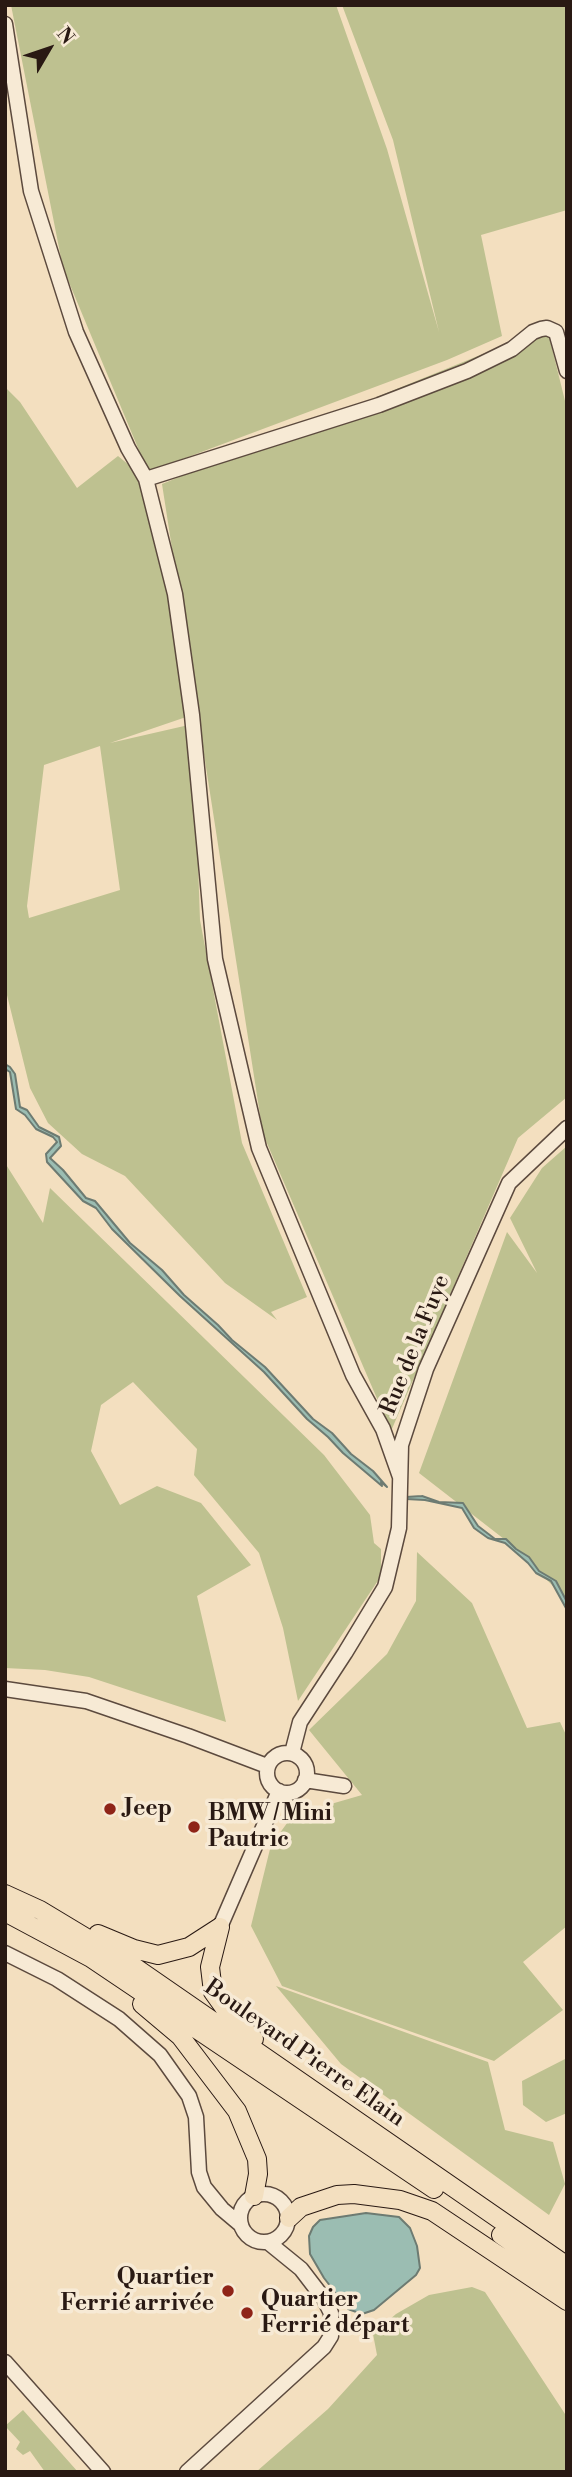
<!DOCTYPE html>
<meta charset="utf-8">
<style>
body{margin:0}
#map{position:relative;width:572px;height:2477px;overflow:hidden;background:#f3dfbf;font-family:"Libre Bodoni",serif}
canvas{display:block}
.frame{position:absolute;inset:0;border:7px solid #291913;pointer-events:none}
.north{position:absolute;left:14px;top:14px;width:70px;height:70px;-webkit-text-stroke:5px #f7ead5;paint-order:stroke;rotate:51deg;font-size:19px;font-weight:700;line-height:28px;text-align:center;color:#291913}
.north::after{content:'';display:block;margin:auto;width:24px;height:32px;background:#291913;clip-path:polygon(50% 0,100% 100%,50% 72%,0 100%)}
</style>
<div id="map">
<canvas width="572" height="2477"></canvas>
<div class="frame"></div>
<div class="north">N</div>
</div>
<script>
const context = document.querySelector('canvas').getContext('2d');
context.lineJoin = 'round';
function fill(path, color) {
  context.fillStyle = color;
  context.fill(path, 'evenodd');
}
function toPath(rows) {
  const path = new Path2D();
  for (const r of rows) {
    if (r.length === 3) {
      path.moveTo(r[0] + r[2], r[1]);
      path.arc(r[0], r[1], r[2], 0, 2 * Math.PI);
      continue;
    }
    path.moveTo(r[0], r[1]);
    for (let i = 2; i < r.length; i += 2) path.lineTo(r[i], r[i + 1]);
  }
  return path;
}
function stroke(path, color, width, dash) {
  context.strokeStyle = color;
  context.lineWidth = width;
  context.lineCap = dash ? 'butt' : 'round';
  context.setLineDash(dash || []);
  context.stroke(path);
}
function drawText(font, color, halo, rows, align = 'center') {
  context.font = font + ' "Libre Bodoni",serif';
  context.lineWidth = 7;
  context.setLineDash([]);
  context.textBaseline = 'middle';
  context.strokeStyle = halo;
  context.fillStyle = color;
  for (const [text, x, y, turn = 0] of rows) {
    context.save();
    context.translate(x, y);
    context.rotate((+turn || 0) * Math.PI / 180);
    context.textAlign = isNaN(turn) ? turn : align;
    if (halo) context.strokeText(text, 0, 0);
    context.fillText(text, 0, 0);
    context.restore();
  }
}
fill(toPath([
 [11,5,336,5,387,149,439,332,393,140,342,5,567,5,567,210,481,235,502,336,447,360,148,472,63,268],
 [547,328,567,409,567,1097,518,1138,391,1431,263,1134,162,484],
 [5,387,20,402,77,488,118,456,146,479,192,715,110,743,193,724,200,920,242,1143,307,1297,271,1312,277,1320,225,1283,125,1176,82,1154,48,1123,30,1088,5,987],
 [100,746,120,890,29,918,27,906,44,765],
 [567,1146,566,1334,567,1600,513,1546,419,1473,507,1232,537,1273,510,1218,542,1168],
 [5,1163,43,1223,50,1188,324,1455,370,1515,374,1543,381,1549,381,1576,298,1701,283,1628,259,1553,194,1475,197,1449,133,1382,101,1405,91,1451,120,1505,157,1486,201,1503,251,1565,197,1596,226,1722,89,1677,45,1670,5,1668],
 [417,1552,472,1603,527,1728,560,1722,567,1737,567,1926,523,1962,563,2010,494,2061,282,1986,251,1926,271,1845,293,1815,362,1795,309,1730,387,1654,416,1601],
 [276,1986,488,2062,505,2130,553,2142,565,2184,549,2215,341,2064],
 [567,2058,567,2113,546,2122,523,2105,522,2081],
 [472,2287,485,2292,567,2417,567,2472,256,2472,328,2409,377,2355,373,2334,396,2314,429,2295],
 [23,2410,78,2472,45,2472,30,2451,23,2455,16,2449,20,2442,5,2426]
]), '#bec190');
const water = toPath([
 [5,1064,10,1067,15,1074,20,1107,27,1110,39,1127,59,1137,61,1146,50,1158,63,1170,86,1198,95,1201,130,1243,162,1270,184,1295,218,1325,232,1340,265,1367,313,1419,332,1433,351,1454,373,1471,387,1487,381,1482,382,1486,343,1453,328,1437,307,1419,264,1372,180,1296,112,1229,96,1208,83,1201,47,1162,46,1154,57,1142,53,1137,36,1129,25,1115,16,1109,10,1072,5,1069,5,1064],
 [422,1496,439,1502,463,1503,478,1526,495,1539,506,1539,516,1549,529,1557,539,1571,556,1581,567,1602,567,1610,551,1581,536,1573,528,1563,505,1543,488,1538,474,1528,462,1508,425,1500,406,1499,406,1497,422,1496],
 [366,2213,399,2217,410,2228,417,2246,420,2268,416,2275,374,2310,362,2314,348,2309,324,2278,310,2254,309,2236,313,2227,320,2220,366,2213]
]);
fill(water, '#9bbdb2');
stroke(water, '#6d7b72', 2);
const minor = toPath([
 [5,24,31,191,76,332,128,448,146,479,175,594,192,715,215,959,259,1148,353,1375,383,1429,400,1477],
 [146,479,379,405,467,371,512,349,533,332,541,329,547,328,556,332,567,371],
 [5,1689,86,1701,188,1736,267,1766],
 [287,1773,20],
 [292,1753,300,1722,345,1653,385,1587,399,1528,401,1445,426,1369,509,1183,567,1128],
 [305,1780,344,1786],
 [220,1927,279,1791],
 [5,1953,57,1979,119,2019,160,2055,189,2096,196,2117,199,2172,204,2187,222,2209,241,2225],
 [264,2218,24],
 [5,2362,103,2472],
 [187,2472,324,2347,331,2336,331,2313,324,2299,301,2269,269,2243]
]);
const major = toPath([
 [5,1894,40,1910,133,1966,567,2266],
 [5,1912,91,1958,434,2189],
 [220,1927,210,1967,213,1992,228,2013,254,2039],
 [98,1934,134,1949,158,1955,189,1947,220,1927],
 [142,2004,180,2036,237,2111,257,2159,258,2174,254,2196],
 [289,2218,301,2207,337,2195,354,2194,400,2200,432,2211,567,2301],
 [501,2235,567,2282]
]);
stroke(minor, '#5c4a3e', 17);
stroke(major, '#291913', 20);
stroke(minor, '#f7ead5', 14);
stroke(major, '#f3dfbf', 18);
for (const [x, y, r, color] of [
 [110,1809,7,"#8f2418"],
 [194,1827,7,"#8f2418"],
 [228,2291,7,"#8f2418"],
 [247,2313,7,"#8f2418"]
]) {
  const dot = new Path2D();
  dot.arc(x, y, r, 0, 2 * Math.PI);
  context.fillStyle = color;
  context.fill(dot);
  stroke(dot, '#f7ead5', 2.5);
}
drawText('23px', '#291913', '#f7ead5', [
 ["Rue de la Fuye",416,1345,-68],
 ["Boulevard Pierre Elain",304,2054,35]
]);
drawText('bold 23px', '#291913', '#f7ead5', [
 ["Jeep",124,1809],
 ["BMW / Mini",208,1814],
 ["Pautric",208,1840],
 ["Quartier",214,2278,"right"],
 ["Ferrié arrivée",214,2304,"right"],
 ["Quartier",261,2300],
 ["Ferrié départ",261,2326]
], 'left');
</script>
